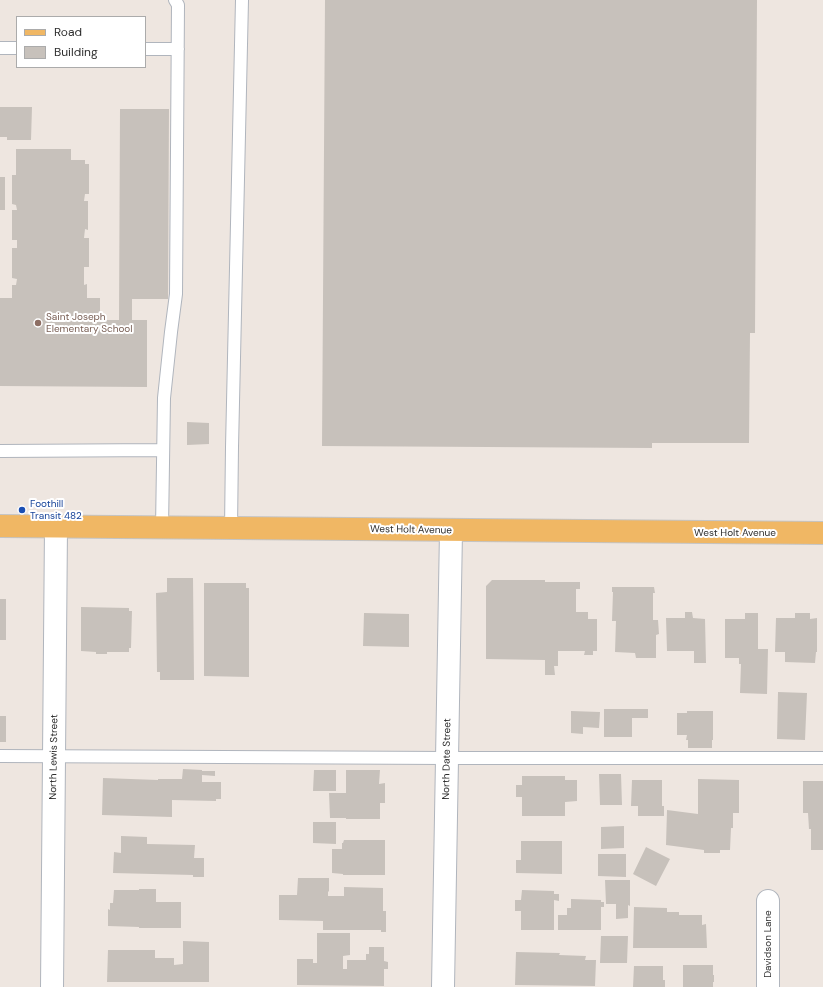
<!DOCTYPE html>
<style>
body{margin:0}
#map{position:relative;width:823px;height:987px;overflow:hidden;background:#eee6e0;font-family:"DM Sans",sans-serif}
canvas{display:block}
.legend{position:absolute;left:16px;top:16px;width:130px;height:52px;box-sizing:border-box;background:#fff;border:1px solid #ababab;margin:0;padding:5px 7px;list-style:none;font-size:12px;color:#2d2d2d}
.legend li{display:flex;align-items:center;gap:8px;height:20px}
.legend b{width:20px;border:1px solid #ababab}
</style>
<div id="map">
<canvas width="823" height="987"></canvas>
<ul class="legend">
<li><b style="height:5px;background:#f0b764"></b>Road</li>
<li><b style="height:11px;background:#c7c1bb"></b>Building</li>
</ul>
</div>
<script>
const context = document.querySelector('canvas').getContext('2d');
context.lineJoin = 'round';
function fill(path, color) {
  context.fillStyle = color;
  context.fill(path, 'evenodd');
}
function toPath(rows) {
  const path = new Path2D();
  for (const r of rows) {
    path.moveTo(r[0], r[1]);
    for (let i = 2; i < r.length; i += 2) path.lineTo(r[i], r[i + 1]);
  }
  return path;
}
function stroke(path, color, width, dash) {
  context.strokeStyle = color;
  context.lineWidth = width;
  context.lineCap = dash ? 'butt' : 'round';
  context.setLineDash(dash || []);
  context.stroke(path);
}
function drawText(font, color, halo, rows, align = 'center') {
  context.font = font + ' "DM Sans",sans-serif';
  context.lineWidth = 4;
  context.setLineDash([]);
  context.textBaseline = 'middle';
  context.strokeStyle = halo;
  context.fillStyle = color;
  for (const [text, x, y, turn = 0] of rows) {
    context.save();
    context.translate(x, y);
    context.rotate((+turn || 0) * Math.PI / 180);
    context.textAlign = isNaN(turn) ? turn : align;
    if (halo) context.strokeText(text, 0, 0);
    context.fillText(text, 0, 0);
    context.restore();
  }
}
fill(toPath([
 [325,0,757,0,755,333,750,333,749,443,652,443,652,448,322,446],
 [0,107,32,107,31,140,7,140,7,137,0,137],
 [120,109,169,109,168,299,132,299,132,320,147,320,147,387,0,386,0,298,12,298,12,285,16,285,17,279,12,278,12,248,17,248,17,240,12,240,12,210,17,210,16,205,12,204,12,175,16,175,16,149,71,149,71,160,85,160,85,164,89,164,89,194,85,194,84,201,88,201,88,230,85,229,84,238,89,238,89,267,84,267,84,285,87,284,87,298,100,298,100,320,119,320],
 [0,177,5,177,5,210,0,210],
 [187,422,209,423,209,444,187,445],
 [167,578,193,578,194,680,160,680,160,672,157,672,156,593,167,592],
 [492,580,545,580,545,582,580,582,580,589,576,589,576,612,588,612,588,619,597,619,597,651,593,651,593,655,584,655,585,651,558,651,558,666,554,666,555,675,545,675,545,660,486,659,486,586],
 [204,583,246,583,246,588,249,588,249,677,204,676],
 [612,587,654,587,655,593,653,593,653,620,658,620,659,634,656,635,656,658,636,658,635,653,615,652,616,621,612,621,613,592,612,592],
 [0,599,6,599,6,640,0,640],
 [81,607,129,608,129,611,132,611,131,648,129,648,129,652,107,652,107,654,96,654,96,652,81,651],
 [685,612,692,612,693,618,705,619,706,663,694,663,694,651,667,651,666,618,685,618],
 [364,613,409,614,409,647,363,646],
 [745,613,758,613,758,649,768,649,767,694,740,693,741,664,739,664,739,658,725,658,725,619,745,619],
 [795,613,810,613,810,619,817,618,817,652,816,652,815,663,785,662,785,652,775,652,776,618,795,618],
 [778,692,807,693,805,740,777,739],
 [604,709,648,709,648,718,632,718,632,737,604,737],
 [571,711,600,712,599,728,583,727,583,734,571,733],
 [687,711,713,711,713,740,712,740,712,748,688,748,688,740,686,740,687,735,677,735,677,713,687,713],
 [0,716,6,716,6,742,0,742],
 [183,769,202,770,202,771,215,771,215,776,202,775,202,782,221,782,221,799,216,799,216,801,172,800,172,817,102,815,103,778,158,780,158,779,182,779],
 [314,770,336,770,336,791,313,791],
 [346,770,380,770,379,784,385,783,385,803,380,803,380,819,346,819,346,818,330,818,329,793,346,793],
 [599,774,621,774,622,805,600,805],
 [522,776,565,776,565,780,577,780,577,801,565,802,565,816,522,816,522,797,516,797,516,785,522,785],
 [698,779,739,780,739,813,733,813,733,828,731,828,730,850,720,850,720,853,704,853,704,850,666,845,667,810,698,814],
 [632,780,662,780,662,806,664,806,664,816,638,816,638,806,631,806],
 [803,781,823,781,823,850,811,850,811,829,809,829,808,813,803,813],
 [313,822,336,822,336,844,313,843],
 [624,826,624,848,601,849,601,827],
 [121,836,147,837,147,844,195,845,194,858,204,858,204,877,193,877,193,875,113,873,114,852,121,853],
 [344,840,385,840,385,875,343,875,343,874,332,873,332,849,342,849,342,843,343,843],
 [521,841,562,841,562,874,516,873,516,860,521,860],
 [646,847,670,859,656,886,633,874],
 [598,854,626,854,626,877,598,876],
 [298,878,329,878,329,891,328,892,328,896,344,896,344,887,383,888,383,911,386,911,386,932,381,932,381,930,323,930,323,921,279,920,279,895,297,895],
 [605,880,630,880,630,906,628,905,628,918,616,919,616,904,606,904],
 [139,889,156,889,156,902,181,902,181,928,139,928,139,927,108,926,108,909,110,910,110,903,113,903,114,890,139,890],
 [522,890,554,891,554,894,559,894,559,901,554,900,554,930,521,930,521,911,515,911,515,900,521,900],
 [571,899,601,900,601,902,604,902,604,907,601,907,601,930,558,930,558,915,567,915,567,908,571,908],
 [634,907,667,908,667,912,679,912,679,915,702,915,702,925,706,924,707,948,633,948],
 [317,933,350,933,350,955,343,956,343,969,347,969,347,960,366,960,366,954,369,954,369,947,384,947,384,961,388,962,388,969,384,969,384,986,297,985,297,959,313,959,313,963,317,963],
 [601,936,628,936,627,963,600,963],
 [183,941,209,942,209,982,107,982,108,950,155,950,155,958,174,958,174,965,183,964],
 [516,952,560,953,559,955,586,956,585,960,596,960,595,986,515,985],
 [683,965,713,965,713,975,714,975,714,982,713,982,713,987,683,987],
 [634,966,663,966,663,980,665,980,665,987,633,987]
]), '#c7c1bb');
const service = toPath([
 [0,48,17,48],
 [145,49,178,49],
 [0,451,163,450],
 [162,528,164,398,171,332,176,294,178,5,175,0],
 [231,529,232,447,242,0],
 [0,756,447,758,823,758]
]);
const minor = toPath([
 [768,901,768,987],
 [52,987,56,527],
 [443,987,451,531]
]);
const primary = toPath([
 [0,526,823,533]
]);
stroke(service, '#b0b5bd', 14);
stroke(minor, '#b0b5bd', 24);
stroke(primary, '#c4c4c4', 24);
stroke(service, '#fff', 12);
stroke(minor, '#fff', 22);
stroke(primary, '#f0b764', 22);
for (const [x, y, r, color] of [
 [38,323,4,"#8d6e63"],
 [22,510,4,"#1a4fb4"]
]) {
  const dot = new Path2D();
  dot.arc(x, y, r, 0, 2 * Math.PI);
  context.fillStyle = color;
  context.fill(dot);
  stroke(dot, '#fff', 1.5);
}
drawText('10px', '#785e54', '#fff', [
 ["Saint Joseph",46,317],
 ["Elementary School",46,329]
], 'left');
drawText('10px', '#164399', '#fff', [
 ["Foothill",30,504],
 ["Transit 482",30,516]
], 'left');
drawText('10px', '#2d2d2d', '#fff', [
 ["West Holt Avenue",411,530,1],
 ["West Holt Avenue",735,533],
 ["North Lewis Street",54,757,-89],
 ["North Date Street",447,759,-89],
 ["Davidson Lane",768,944,-90]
]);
</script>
